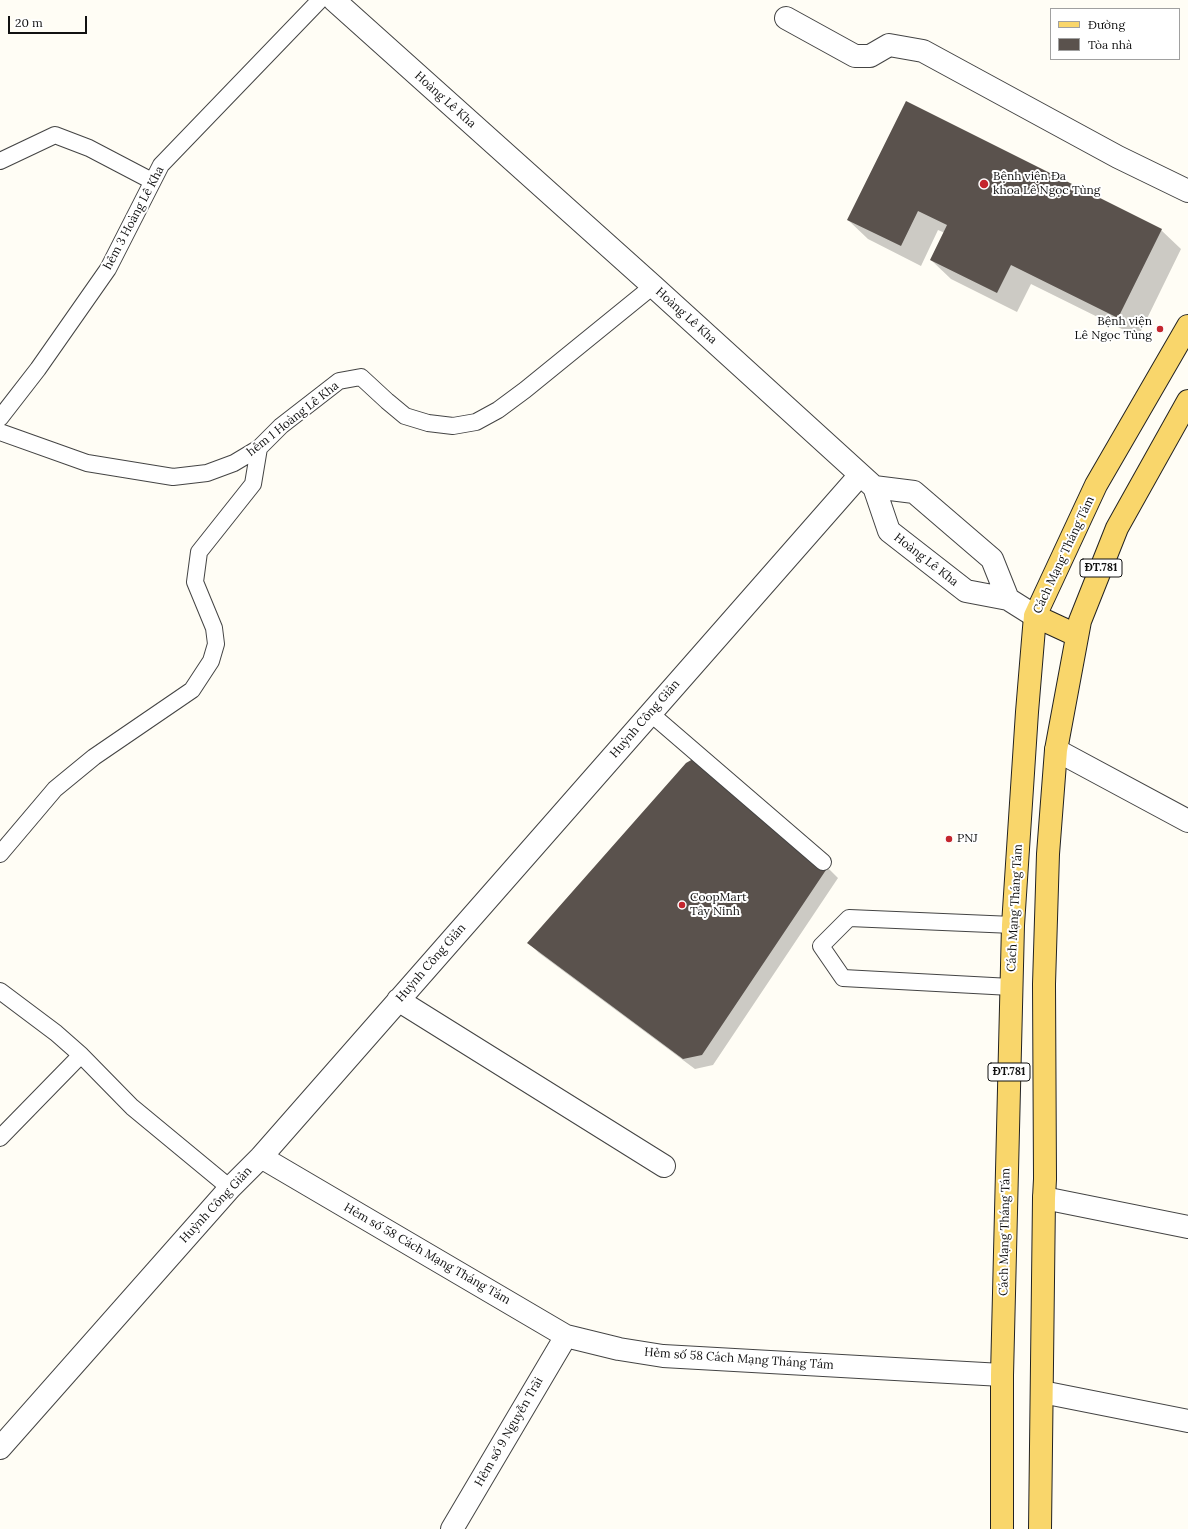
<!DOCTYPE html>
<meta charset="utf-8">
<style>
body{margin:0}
#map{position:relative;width:1188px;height:1529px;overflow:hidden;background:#fffdf5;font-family:Lora,serif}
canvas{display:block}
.legend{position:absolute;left:1050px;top:8px;width:130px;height:52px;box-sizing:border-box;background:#fff;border:1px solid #a0a0a0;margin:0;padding:5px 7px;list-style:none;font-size:12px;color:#111}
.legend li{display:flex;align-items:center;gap:8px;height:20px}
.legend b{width:20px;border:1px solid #a0a0a0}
.scale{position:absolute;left:8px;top:16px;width:79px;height:18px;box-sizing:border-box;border:2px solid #111;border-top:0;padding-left:5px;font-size:12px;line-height:14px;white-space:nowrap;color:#111;-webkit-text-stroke:3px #fff;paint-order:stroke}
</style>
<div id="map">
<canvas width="1188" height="1529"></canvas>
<ul class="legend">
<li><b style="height:5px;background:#f9d66b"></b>Đường</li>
<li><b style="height:11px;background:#5a524d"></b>Tòa nhà</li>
</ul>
<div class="scale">20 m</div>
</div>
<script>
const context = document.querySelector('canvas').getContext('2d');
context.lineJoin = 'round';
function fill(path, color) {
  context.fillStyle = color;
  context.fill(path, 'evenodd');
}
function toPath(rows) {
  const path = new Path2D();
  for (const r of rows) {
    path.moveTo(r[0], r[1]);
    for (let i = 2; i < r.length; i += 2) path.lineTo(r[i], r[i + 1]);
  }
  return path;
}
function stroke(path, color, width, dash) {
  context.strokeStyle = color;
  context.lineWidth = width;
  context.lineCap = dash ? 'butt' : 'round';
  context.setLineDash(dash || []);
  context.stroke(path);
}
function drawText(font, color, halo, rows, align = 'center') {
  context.font = font + ' Lora,serif';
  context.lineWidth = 4;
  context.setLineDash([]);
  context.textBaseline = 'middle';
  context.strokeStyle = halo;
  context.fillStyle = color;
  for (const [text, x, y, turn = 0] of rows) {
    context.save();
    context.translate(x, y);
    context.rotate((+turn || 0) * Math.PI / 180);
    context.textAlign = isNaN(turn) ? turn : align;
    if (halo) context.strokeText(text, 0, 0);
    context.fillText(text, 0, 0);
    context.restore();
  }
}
fill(toPath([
 [906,102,1161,230,1181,249,1138,337,1031,284,1017,312,951,279,931,260,945,233,938,230,921,266,868,239,848,220],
 [828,868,838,878,713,1065,695,1069,539,953,529,943]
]), '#0003');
fill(toPath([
 [906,101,1162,229,1118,318,1011,265,997,293,930,260,947,225,918,211,901,246,847,220],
 [693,759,828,867,702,1055,683,1059,527,943,686,763]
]), '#5a524d');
const service = toPath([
 [0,161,55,135,89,148,152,181],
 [0,418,38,369,108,269,161,165,320,0],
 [0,432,87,463,173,477,207,473,234,463,259,448,281,426,339,381,361,377,387,401,405,416,428,423,453,426,476,422,498,410,525,390,653,286],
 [650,713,823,862],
 [0,854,55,789,94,757,192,690,211,661,216,644,214,628,195,582,199,552,253,484,259,448],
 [1011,987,843,978,821,946,849,918,1013,925],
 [0,991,56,1033,81,1055,132,1107,230,1188],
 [0,1138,81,1055]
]);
const minor = toPath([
 [786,18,855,56,870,56,889,45,923,51,1118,157,1188,191],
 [1056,750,1188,821],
 [398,1000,664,1166],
 [261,1157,566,1336,619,1349,663,1356,1002,1375],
 [1044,1198,1188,1227],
 [1042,1392,1188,1421],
 [0,1448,230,1188,261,1157,860,475],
 [452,1529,566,1336]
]);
const tertiary = toPath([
 [334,0,653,286,874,487,889,531,966,591,1008,599,1035,616],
 [874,487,914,492,992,559,1008,599]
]);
const primary = toPath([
 [1035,616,1076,635],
 [1002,1529,1002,1375,1013,925,1027,712,1035,616,1096,485,1188,326],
 [1040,1529,1044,1198,1045,1179,1044,984,1048,854,1056,750,1080,621,1117,528,1188,401]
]);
stroke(service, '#444', 18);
stroke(minor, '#444', 24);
stroke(tertiary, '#444', 24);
stroke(primary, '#222', 24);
stroke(service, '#fff', 16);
stroke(minor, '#fff', 22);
stroke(tertiary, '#fff', 22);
stroke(primary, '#f9d66b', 22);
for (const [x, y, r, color] of [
 [984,184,5,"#c4262e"],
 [1160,329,4,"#c4262e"],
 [949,839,4,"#c4262e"],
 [682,905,4,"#c4262e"]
]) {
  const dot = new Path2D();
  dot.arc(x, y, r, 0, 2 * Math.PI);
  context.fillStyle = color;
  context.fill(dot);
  stroke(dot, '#fff', 1.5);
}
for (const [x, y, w] of [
 [1101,568,42],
 [1009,1072,42]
]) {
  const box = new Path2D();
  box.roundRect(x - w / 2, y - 9, w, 18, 3);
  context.fillStyle = '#fff';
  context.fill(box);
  stroke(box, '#111', 1);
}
drawText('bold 11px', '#111', null, [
 ["ĐT.781",1101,568],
 ["ĐT.781",1009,1072]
]);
drawText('12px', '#111', '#fff', [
 ["Hoàng Lê Kha",445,100,42],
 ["hẻm 3 Hoàng Lê Kha",134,218,-62],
 ["Hoàng Lê Kha",686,316,42],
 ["hẻm 1 Hoàng Lê Kha",293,419,-38],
 ["Cách Mạng Tháng Tám",1064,555,-65],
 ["Hoàng Lê Kha",926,560,38],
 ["Huỳnh Công Giản",645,719,-49],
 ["Cách Mạng Tháng Tám",1015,908,-87],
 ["Huỳnh Công Giản",431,963,-49],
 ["Huỳnh Công Giản",216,1205,-47],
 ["Cách Mạng Tháng Tám",1005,1232,-89],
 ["Hẻm số 58 Cách Mạng Tháng Tám",427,1254,30],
 ["Hẻm số 58 Cách Mạng Tháng Tám",739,1359,4],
 ["Hẻm số 9 Nguyễn Trãi",509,1432,-60]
]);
drawText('12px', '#111', '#fff', [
 ["Bệnh viện Đa",993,177],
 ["khoa Lê Ngọc Tùng",993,191],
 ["Bệnh viện",1152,322,"right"],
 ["Lê Ngọc Tùng",1152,336,"right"],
 ["PNJ",957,839],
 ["CoopMart",690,898],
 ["Tây Ninh",690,912]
], 'left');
</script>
